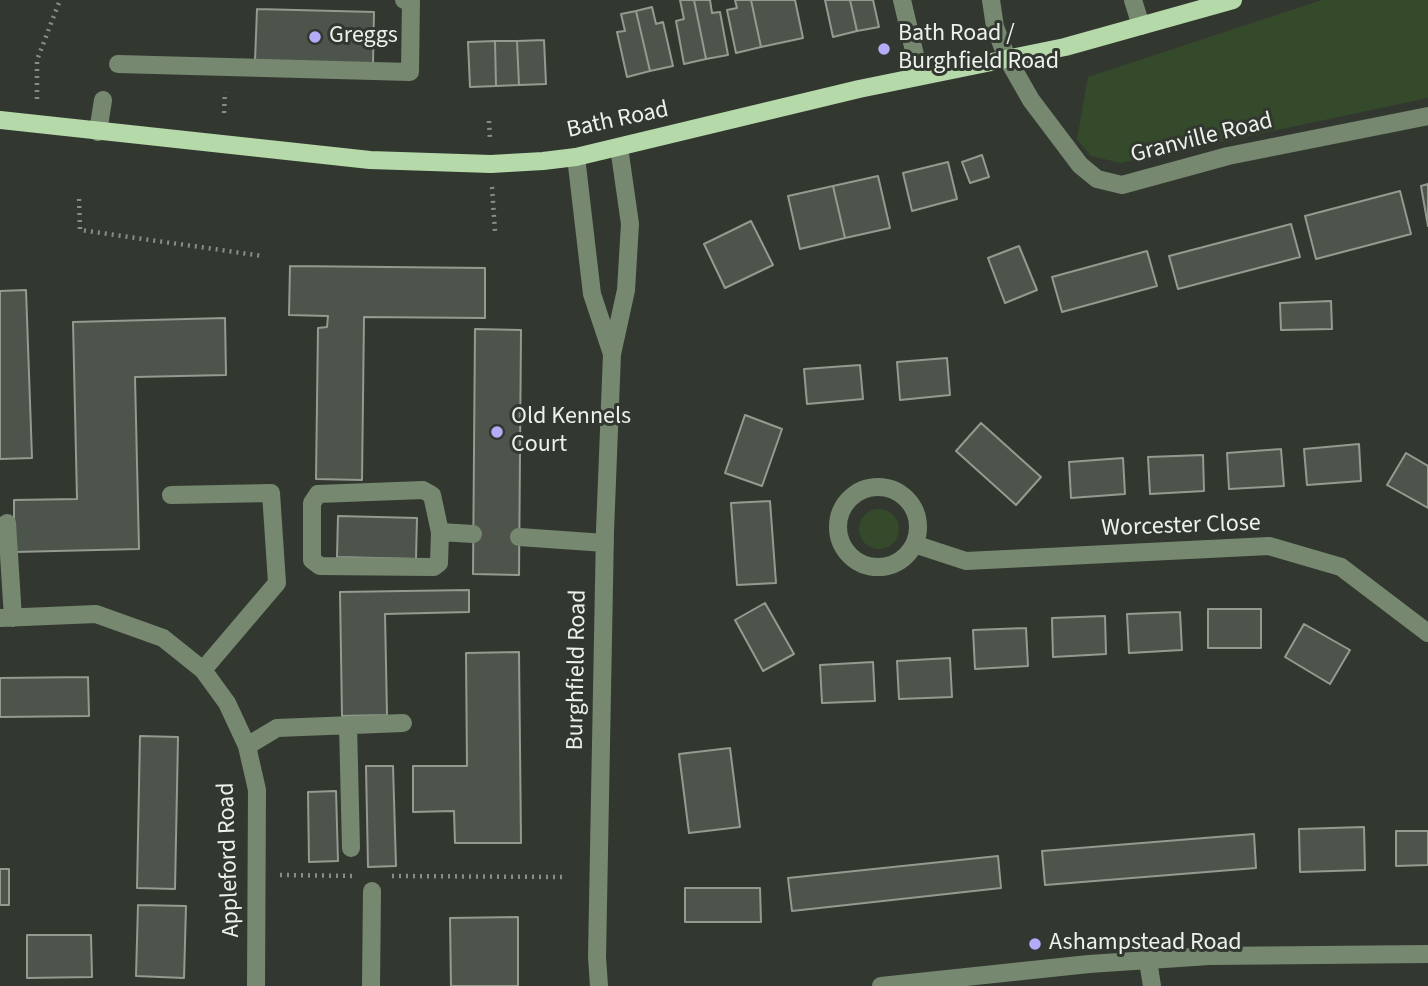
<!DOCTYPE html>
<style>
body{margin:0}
canvas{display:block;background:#323830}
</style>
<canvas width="1428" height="986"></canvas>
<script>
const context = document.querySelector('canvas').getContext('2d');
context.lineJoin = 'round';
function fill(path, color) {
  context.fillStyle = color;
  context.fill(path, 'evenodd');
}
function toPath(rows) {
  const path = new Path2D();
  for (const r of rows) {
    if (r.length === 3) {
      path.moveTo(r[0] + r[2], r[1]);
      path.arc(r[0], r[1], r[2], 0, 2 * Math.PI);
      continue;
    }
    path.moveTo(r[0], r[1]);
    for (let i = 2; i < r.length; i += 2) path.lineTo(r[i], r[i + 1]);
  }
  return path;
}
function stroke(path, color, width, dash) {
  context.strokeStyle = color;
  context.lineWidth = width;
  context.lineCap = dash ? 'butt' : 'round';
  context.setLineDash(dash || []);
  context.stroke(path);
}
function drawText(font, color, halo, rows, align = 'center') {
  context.font = font + ' "Source Sans 3",sans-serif';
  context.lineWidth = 6;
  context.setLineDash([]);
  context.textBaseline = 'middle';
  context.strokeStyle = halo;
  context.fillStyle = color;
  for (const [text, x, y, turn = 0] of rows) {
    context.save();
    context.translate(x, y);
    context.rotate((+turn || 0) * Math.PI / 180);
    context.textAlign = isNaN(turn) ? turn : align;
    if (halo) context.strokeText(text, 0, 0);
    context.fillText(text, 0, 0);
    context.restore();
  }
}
fill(toPath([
 [1322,0,1428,0,1428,98,1121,163,1091,156,1077,139,1088,77],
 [879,529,20]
]), '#344a2b');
const building = toPath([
 [680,0,694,0,706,59,684,64,676,21,684,19,680,0],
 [694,0,710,0,712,13,720,12,728,55,706,59,694,0],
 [735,0,751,0,761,47,736,53,727,10,737,8,735,0],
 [751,0,795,0,803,38,761,47,751,0],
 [825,0,850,0,857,31,833,37,825,0],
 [850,0,873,0,879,27,857,31,850,0],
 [652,7,656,24,663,22,673,66,650,71,636,11,652,7],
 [257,9,374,12,373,64,255,61,257,9],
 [636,11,650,71,627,77,617,32,625,31,621,14,636,11],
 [544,40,546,84,519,85,517,41,544,40],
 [495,41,517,41,519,85,496,86,495,41],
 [495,41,496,86,470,87,468,42,495,41],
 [982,155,989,177,970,183,962,162,982,155],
 [948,162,957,199,912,211,903,173,948,162],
 [878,176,890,228,845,238,833,186,878,176],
 [1428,184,1428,226,1421,186,1428,184],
 [833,186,845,238,800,249,788,196,833,186],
 [1400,191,1411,234,1316,259,1305,216,1400,191],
 [751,221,773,265,725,288,704,244,751,221],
 [1291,224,1300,257,1178,289,1169,256,1291,224],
 [1019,246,1037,290,1005,303,988,258,1019,246],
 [1147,251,1157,286,1062,312,1052,277,1147,251],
 [290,266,485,268,485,318,364,317,362,480,316,479,318,328,327,327,328,316,289,315,290,266],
 [26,290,32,458,0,459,0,291,26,290],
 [1331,301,1332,329,1281,330,1280,303,1331,301],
 [225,318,226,375,135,377,139,549,14,552,14,500,77,499,73,322,225,318],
 [475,329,521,330,519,575,473,574,475,329],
 [947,358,950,395,900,400,897,362,947,358],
 [860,365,863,399,807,404,804,369,860,365],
 [745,415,782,429,762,486,725,473,745,415],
 [981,423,1041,477,1016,505,956,451,981,423],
 [1359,444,1361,481,1307,485,1304,449,1359,444],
 [1281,449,1284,486,1229,489,1227,453,1281,449],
 [1406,453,1428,466,1428,508,1387,485,1406,453],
 [1203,455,1204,491,1150,494,1148,457,1203,455],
 [1123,458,1125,494,1071,498,1069,462,1123,458],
 [770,501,776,583,737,585,731,503,770,501],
 [338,516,417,518,416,559,337,557,338,516],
 [469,590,469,612,385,614,387,715,342,716,340,592,469,590],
 [765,603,794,654,763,671,735,620,765,603],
 [1208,609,1261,609,1261,648,1208,648,1208,609],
 [1180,612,1182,650,1129,653,1127,614,1180,612],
 [1105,616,1106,654,1053,657,1052,618,1105,616],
 [1304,624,1350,650,1330,684,1285,657,1304,624],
 [1026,628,1028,666,975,669,973,630,1026,628],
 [519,652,521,843,455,843,454,811,413,812,413,766,467,766,466,653,519,652],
 [950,658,952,697,899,699,897,661,950,658],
 [873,662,875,701,822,703,820,665,873,662],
 [88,677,89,716,0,717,0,678,88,677],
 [140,736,178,737,175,889,137,888,140,736],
 [730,748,740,827,689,833,679,754,730,748],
 [366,766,393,766,396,866,368,867,366,766],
 [336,791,338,861,309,862,308,792,336,791],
 [1364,827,1365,870,1300,872,1299,829,1364,827],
 [1396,831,1428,831,1428,865,1396,866,1396,831],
 [1254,834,1256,868,1045,885,1042,851,1254,834],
 [998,856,1001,888,792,911,788,878,998,856],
 [0,869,9,869,9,905,0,905,0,869],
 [685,888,760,888,761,922,685,922,685,888],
 [138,905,186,906,184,978,136,976,138,905],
 [518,917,518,986,451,986,450,918,518,917],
 [27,935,91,935,92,977,27,978,27,935]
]);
fill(building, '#4d544b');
stroke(building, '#939a90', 2);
stroke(toPath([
 [473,534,519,537]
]), '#4e544c', 18, [18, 9]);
stroke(toPath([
 [37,99,37,60,60,0],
 [224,113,225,92],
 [489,121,490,140],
 [492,187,495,232],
 [79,199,80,230,263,256],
 [280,875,355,876],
 [392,876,562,877]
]), '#888d87', 4.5, [2, 5]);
stroke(toPath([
 [902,0,920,76],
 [991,0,995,27,1007,58,1031,100,1080,165,1097,179,1122,185,1228,156,1428,116],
 [1133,0,1141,26],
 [118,64,410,72,411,0,404,0],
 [98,132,103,100],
 [576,157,592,294,612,354],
 [878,527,40],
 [171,495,271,493,277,583,203,670],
 [7,523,13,618],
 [440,532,432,495,423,490,318,494,312,503,312,560,320,566,434,567,439,563,440,532,473,534],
 [519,537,605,543],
 [914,544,966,561,1269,546,1341,567,1428,633],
 [0,618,96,614,163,638,203,670,227,703,247,746,257,790,256,986],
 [348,725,351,848],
 [247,746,277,728,403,723],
 [1148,961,1152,986],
 [371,986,372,891],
 [599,986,597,957,605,531,612,354,626,290,630,224,619,147],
 [881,986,1089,964,1209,956,1428,954]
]), '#778870', 18);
stroke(toPath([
 [0,120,370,160,491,164,543,161,576,157,859,89,1065,47,1233,0]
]), '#b6d9a9', 18);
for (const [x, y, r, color] of [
 [315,37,7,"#b3adf9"],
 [884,49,7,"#b3adf9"],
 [497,432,7,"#b3adf9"],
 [1035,944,7,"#b3adf9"]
]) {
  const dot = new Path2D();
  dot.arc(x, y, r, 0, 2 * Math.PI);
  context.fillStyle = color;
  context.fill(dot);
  stroke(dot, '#323830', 2.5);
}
drawText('24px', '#edf1ec', '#323830', [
 ["Bath Road /",898,35],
 ["Burghfield Road",898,63],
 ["Greggs",329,37],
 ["Old Kennels",511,418],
 ["Court",511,446],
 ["Ashampstead Road",1049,944]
], 'left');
drawText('24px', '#edf1ec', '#323830', [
 ["Bath Road",618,121,-12],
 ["Granville Road",1202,139,-14],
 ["Worcester Close",1181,527,-2],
 ["Burghfield Road",578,670,-89],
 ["Appleford Road",230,860,-92]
]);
</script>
